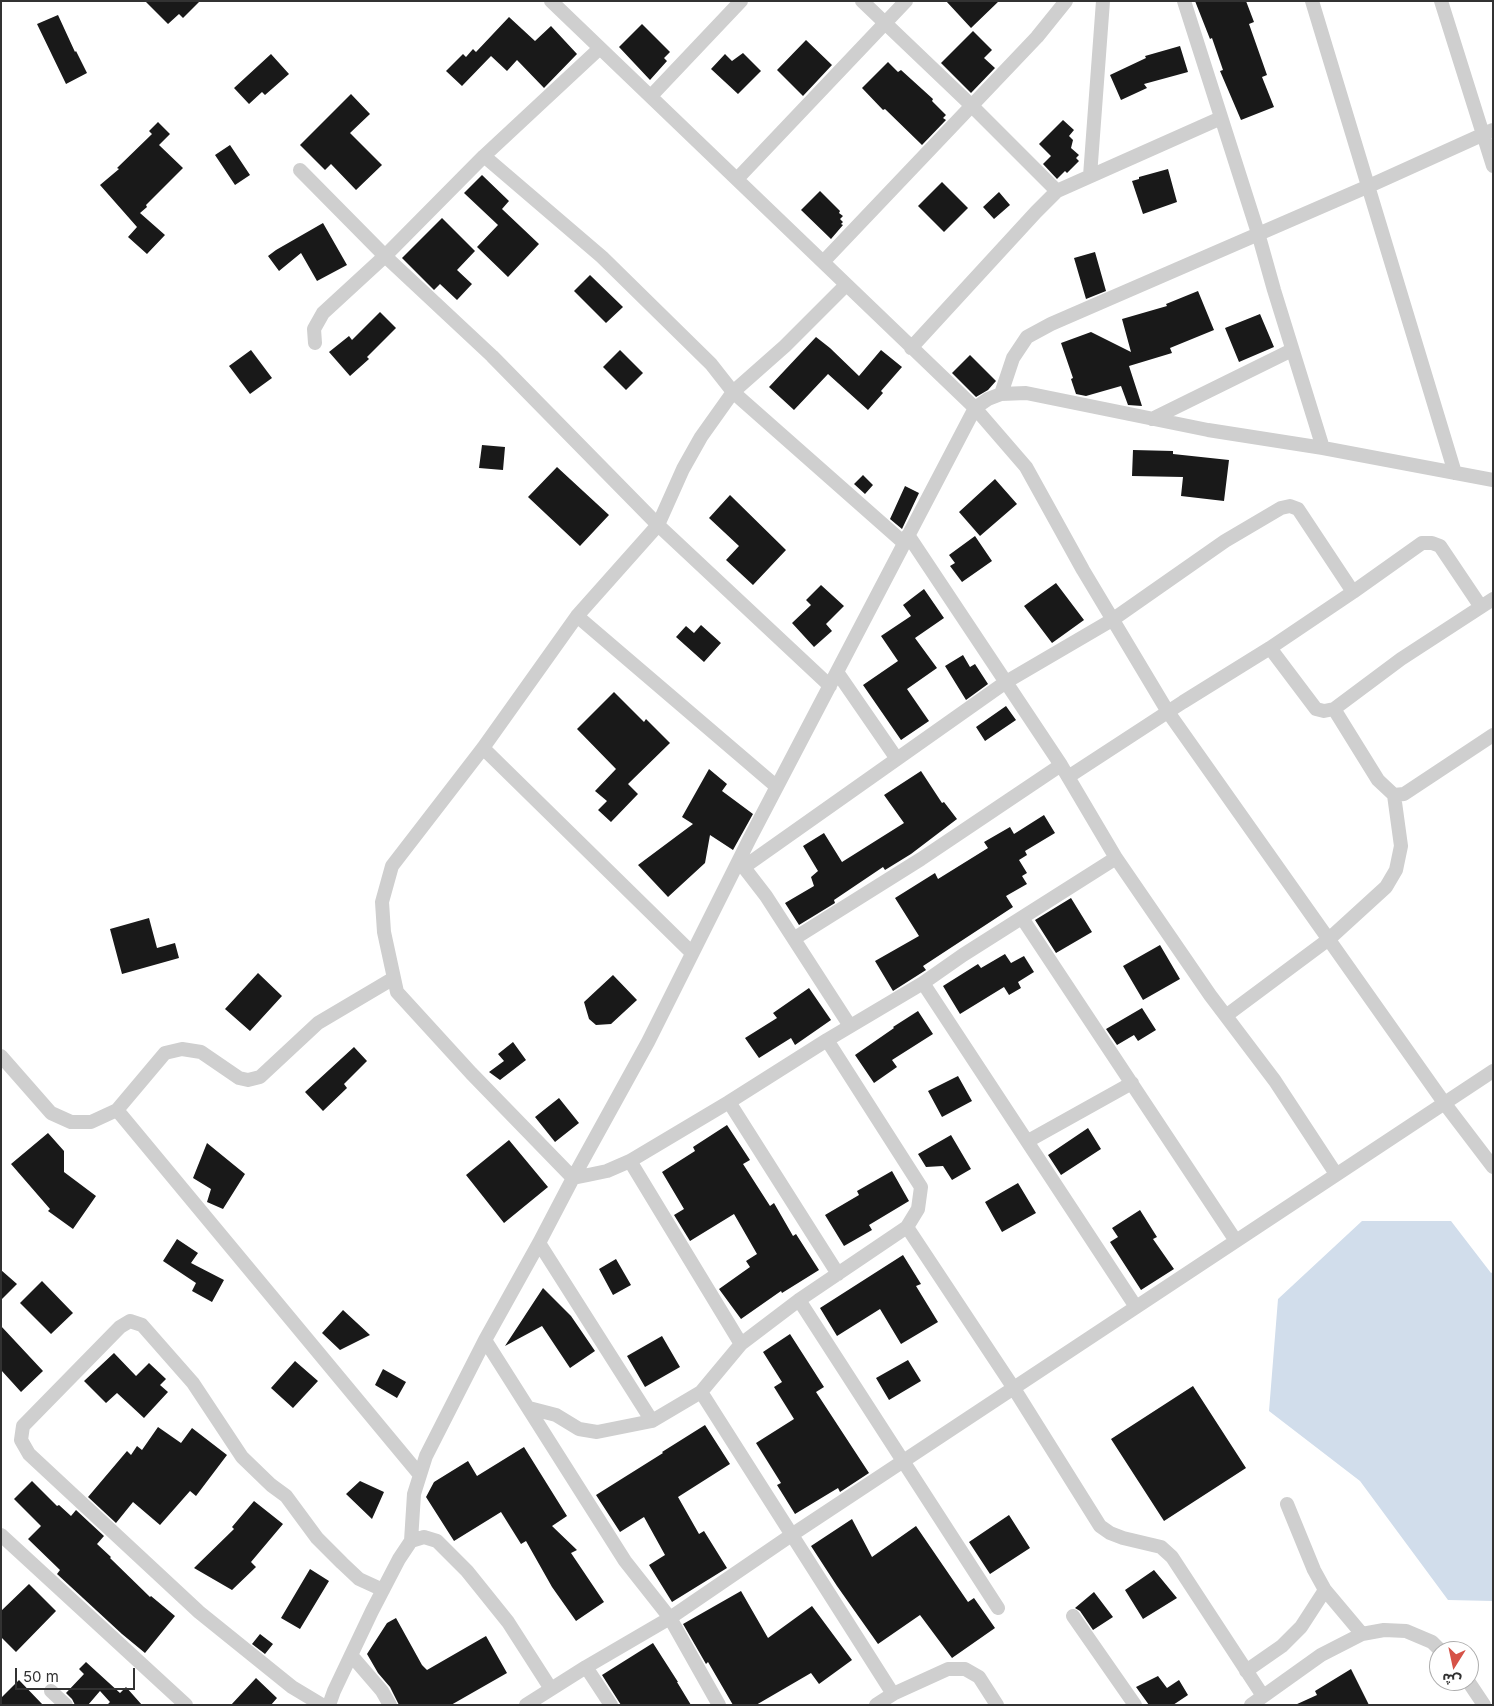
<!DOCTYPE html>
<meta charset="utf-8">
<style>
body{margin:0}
#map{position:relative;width:1494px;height:1706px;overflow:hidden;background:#fff;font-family:Inter,"Noto Sans Arabic",sans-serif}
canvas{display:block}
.frame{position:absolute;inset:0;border:2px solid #323232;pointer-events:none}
.north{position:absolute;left:1429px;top:1641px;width:50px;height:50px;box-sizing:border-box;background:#fff;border:1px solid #adadad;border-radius:50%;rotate:190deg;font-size:14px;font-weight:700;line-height:20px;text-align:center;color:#323232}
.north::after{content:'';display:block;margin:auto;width:18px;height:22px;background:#d65348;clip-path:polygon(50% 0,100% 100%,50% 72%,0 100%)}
.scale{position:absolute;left:15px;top:1668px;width:120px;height:22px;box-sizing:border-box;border:2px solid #323232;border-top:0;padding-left:6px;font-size:15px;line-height:18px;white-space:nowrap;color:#323232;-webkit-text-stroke:4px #fff;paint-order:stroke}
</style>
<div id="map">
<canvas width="1494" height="1706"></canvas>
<div class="frame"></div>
<div class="north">ش</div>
<div class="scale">50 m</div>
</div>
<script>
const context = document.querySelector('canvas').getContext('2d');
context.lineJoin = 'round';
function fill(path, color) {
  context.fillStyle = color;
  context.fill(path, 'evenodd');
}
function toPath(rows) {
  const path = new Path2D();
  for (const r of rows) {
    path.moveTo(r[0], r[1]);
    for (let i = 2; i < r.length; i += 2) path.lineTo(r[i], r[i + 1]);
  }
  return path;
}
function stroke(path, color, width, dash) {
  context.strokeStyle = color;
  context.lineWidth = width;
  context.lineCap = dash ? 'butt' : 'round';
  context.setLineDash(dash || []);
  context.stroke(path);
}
fill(toPath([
 [1362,1221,1451,1221,1491,1273,1493,1272,1493,1601,1448,1600,1360,1481,1269,1411,1278,1299]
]), '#d1ddeb');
fill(toPath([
 [145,1,200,1,183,18,179,14,168,24],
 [946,1,999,1,971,28],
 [1195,1,1246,1,1254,22,1249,24,1267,75,1262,77,1274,107,1241,120,1220,71,1223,70,1212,38,1210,39],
 [58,15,75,52,76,51,87,73,66,84,37,24],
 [509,17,535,41,551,26,577,54,544,88,517,60,507,71,491,56,462,86,446,71,463,54,466,57,473,49,476,52],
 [642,24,670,52,664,58,667,61,650,80,619,47],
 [973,31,992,50,984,58,995,68,971,93,941,63],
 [806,40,832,65,803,96,777,70],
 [1180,46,1188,72,1144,84,1147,88,1121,100,1110,75,1146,58,1145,56],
 [743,53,761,71,738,94,711,69,725,54,732,61],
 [271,54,289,74,265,95,262,92,249,104,234,88],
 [888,62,898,72,901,70,933,99,932,101,946,115,943,118,946,120,922,145,885,109,883,110,862,88],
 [351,94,370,114,350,133,382,165,356,190,331,164,325,170,300,145],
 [1063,120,1074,130,1069,136,1073,140,1071,148,1079,155,1076,158,1079,161,1067,173,1065,171,1057,179,1043,164,1051,156,1039,144],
 [158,122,170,134,159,145,183,168,146,205,147,207,140,213,165,235,147,254,128,237,137,227,100,185,119,169,117,168,152,134,149,131],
 [230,145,250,175,235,185,215,155],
 [1168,169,1177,202,1143,214,1132,181,1139,179,1139,177],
 [482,175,509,201,502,209,539,244,508,277,477,247,498,225,464,193],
 [942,182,968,208,944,232,918,206],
 [820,191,840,211,839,213,843,216,840,219,843,222,841,224,843,225,831,239,801,210],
 [999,192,1010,205,994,219,983,207],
 [442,218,475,251,457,270,472,284,457,300,440,284,434,290,402,258],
 [323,223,347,265,317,281,301,253,279,271,268,256,276,250],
 [1095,252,1106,291,1086,299,1074,258],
 [590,275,623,307,606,323,574,291],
 [1198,291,1214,330,1170,348,1172,353,1129,366,1142,406,1128,405,1121,386,1086,396,1076,394,1071,379,1073,378,1061,343,1091,332,1131,352,1122,319,1167,306,1166,304],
 [380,312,396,328,367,357,369,359,350,376,329,352,349,336,352,340],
 [1260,314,1274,347,1239,362,1225,328],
 [816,337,830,348,859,376,881,350,902,367,881,391,883,393,868,410,828,374,794,410,769,387],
 [251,350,272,378,250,394,229,366],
 [620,350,643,373,626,390,603,367],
 [970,355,996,381,988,390,976,397,952,373],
 [482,445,505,447,503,470,479,468],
 [1133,450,1173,451,1173,454,1229,460,1224,501,1181,496,1183,477,1132,476],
 [557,467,609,515,580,546,528,497],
 [863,475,873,485,865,494,854,484],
 [995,479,1017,504,980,536,959,512],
 [905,486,919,493,902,529,890,519],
 [730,495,786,550,753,585,726,560,739,546,709,518],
 [975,536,992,561,962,582,950,566,955,563,949,555],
 [1056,583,1084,620,1052,643,1024,606],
 [821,585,844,606,826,624,832,631,814,647,792,623,811,605,806,600],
 [924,589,944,618,915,638,937,668,907,689,929,721,901,740,863,685,898,661,881,636,911,616,903,605],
 [701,625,721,643,704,662,676,637,686,626,694,633],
 [963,655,970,667,975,664,988,684,966,700,945,666],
 [614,692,644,722,646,719,670,743,628,784,638,794,611,822,598,810,607,801,595,791,616,769,577,729],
 [1006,706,1016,720,985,741,976,727],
 [709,769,727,784,722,791,753,814,733,850,710,835,705,863,668,897,638,865,693,824,682,817],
 [921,771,942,803,944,802,957,819,911,854,885,870,883,867,834,900,835,903,799,925,785,903,814,886,811,877,818,871,803,846,824,833,842,862,904,823,884,795],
 [1044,815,1055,833,1025,851,1027,855,1019,860,1027,873,1022,876,1027,884,1006,896,1013,907,923,966,926,970,893,991,875,961,919,936,895,898,935,873,938,879,988,848,984,842,1010,827,1014,834],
 [1071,898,1092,932,1056,953,1035,920],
 [149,918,157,948,175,943,179,958,122,974,110,929],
 [1160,945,1180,979,1143,1000,1123,966],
 [1005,954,1011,963,1024,956,1034,972,1018,982,1021,988,1009,995,1004,987,960,1014,943,986,978,964,981,968],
 [258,973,282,996,250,1031,225,1009],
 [613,975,637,1000,611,1024,596,1025,589,1019,584,1002],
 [809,988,831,1020,795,1045,791,1038,759,1058,745,1038,777,1018,773,1013],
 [1142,1008,1156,1030,1138,1041,1134,1035,1117,1045,1106,1029],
 [918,1011,933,1034,892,1060,897,1067,874,1083,855,1055,894,1028,893,1027],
 [513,1042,526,1060,500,1080,489,1072,504,1061,498,1054],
 [354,1047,367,1061,344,1084,347,1088,323,1111,305,1092],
 [958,1076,972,1101,942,1117,928,1091],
 [559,1098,579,1123,555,1142,535,1117],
 [727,1125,750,1160,743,1164,770,1206,774,1203,793,1236,796,1234,819,1270,782,1293,781,1291,741,1319,719,1289,750,1267,746,1261,757,1254,734,1214,690,1241,674,1215,684,1209,662,1172,695,1151,693,1147],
 [1088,1128,1101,1149,1061,1175,1048,1155],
 [48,1133,64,1151,64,1172,96,1196,73,1229,48,1211,50,1209,11,1164],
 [951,1135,971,1169,952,1180,943,1166,926,1167,918,1154],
 [509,1140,548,1187,504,1223,466,1175],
 [207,1143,245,1174,223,1209,207,1202,211,1189,193,1178],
 [892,1171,909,1201,869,1225,872,1230,844,1246,825,1215,859,1195,857,1191],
 [1018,1183,1036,1213,1002,1232,985,1202],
 [1140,1210,1157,1237,1153,1239,1174,1269,1141,1290,1110,1242,1118,1237,1112,1228],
 [177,1239,198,1253,191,1263,224,1280,212,1302,192,1291,196,1283,163,1261],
 [903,1255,921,1284,916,1286,938,1322,901,1344,880,1309,837,1336,820,1308],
 [616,1259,631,1285,613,1295,599,1269],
 [1,1270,17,1284,1,1300],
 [42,1281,73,1313,51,1334,20,1303],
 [543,1288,571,1316,595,1351,570,1368,542,1326,505,1346],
 [343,1310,370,1335,340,1350,322,1333],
 [1,1326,43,1371,21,1392,1,1370],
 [790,1334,824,1387,816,1392,869,1473,840,1492,838,1488,795,1514,777,1485,781,1483,756,1443,794,1419,774,1387,782,1382,763,1352],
 [662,1336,680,1367,645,1387,627,1356],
 [114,1353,136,1376,149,1363,166,1379,160,1385,168,1392,144,1418,117,1393,106,1403,84,1381],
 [908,1360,921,1381,889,1400,876,1378],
 [295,1361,318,1381,293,1408,271,1388],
 [383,1369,406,1382,397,1398,375,1385],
 [1193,1386,1246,1468,1164,1521,1111,1439],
 [705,1425,730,1464,678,1497,699,1534,704,1531,727,1568,672,1602,649,1565,665,1555,644,1517,620,1532,596,1495,663,1453,662,1452],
 [158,1427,181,1443,192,1428,227,1455,196,1496,190,1491,160,1525,133,1502,116,1523,88,1497,127,1451,131,1455,137,1446,142,1450],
 [524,1447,567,1516,552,1526,577,1550,571,1553,604,1602,576,1621,552,1587,526,1541,521,1544,501,1512,454,1541,426,1497,434,1482,468,1461,477,1476],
 [32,1481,57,1506,59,1505,71,1516,76,1510,104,1536,97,1544,111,1557,110,1558,150,1597,151,1596,175,1616,145,1653,122,1634,57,1574,60,1570,28,1539,41,1526,14,1499],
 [360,1481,384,1492,372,1519,346,1494],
 [254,1501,283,1524,251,1562,256,1567,232,1590,194,1568,234,1529,232,1527],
 [1009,1515,1030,1548,990,1574,969,1542],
 [852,1519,872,1557,916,1526,968,1602,974,1598,995,1628,952,1658,920,1615,878,1644,837,1586,811,1546],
 [310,1569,329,1581,300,1629,281,1618],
 [1154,1570,1177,1598,1143,1619,1125,1590],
 [29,1584,56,1611,16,1652,1,1637,1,1611],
 [741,1591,768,1638,812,1606,852,1660,819,1684,811,1673,756,1705,733,1705,708,1662,706,1664,683,1624],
 [1094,1592,1113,1617,1093,1630,1080,1611,1075,1608],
 [396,1618,422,1665,427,1670,486,1636,507,1673,451,1705,399,1705,390,1687,378,1673,367,1654,387,1623],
 [260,1634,273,1644,265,1654,252,1644],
 [653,1643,678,1682,677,1682,691,1705,621,1705,602,1675],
 [86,1662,120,1693,126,1687,142,1705,107,1705,110,1702,100,1691,88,1705,75,1705,72,1699,66,1693,84,1674,79,1669],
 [1351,1669,1369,1705,1295,1705,1317,1695,1315,1691],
 [1158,1676,1167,1688,1179,1680,1188,1695,1173,1705,1149,1705,1136,1687],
 [256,1678,277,1698,271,1705,231,1705],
 [19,1680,43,1705,1,1705,1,1698]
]), '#191919');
stroke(toPath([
 [551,1,975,408,1026,467,1083,570,1168,712,1445,1104,1493,1167],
 [862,1,972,106,1057,191],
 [1184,1,1258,233,1274,290,1323,448],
 [1312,1,1455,473],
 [1441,1,1493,166],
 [651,96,741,1],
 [484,156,602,257,711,364,733,392,785,346,846,285],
 [300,170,385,256,492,356,658,525,830,686],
 [1090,176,1103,1],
 [737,179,906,1],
 [823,262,1037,37,1066,1],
 [315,343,314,329,323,313,385,256,484,156,600,48],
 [911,348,1036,212,1057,191,1221,118],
 [1001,394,1013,358,1027,337,1051,324,1369,186,1493,130],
 [1152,419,1292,350],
 [908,535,1061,765,1116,858,1210,995,1275,1081,1336,1174],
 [904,543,733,392,701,437,683,469,658,525,577,616,483,748,392,866,382,902,384,932,397,992,471,1073,573,1178,588,1175,607,1171,630,1161,729,1102,827,1040,923,983,963,955,1116,858],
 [577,616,777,787],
 [1270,648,1316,709,1324,711,1334,709,1401,659,1493,599],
 [837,672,897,759],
 [1334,709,1378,780,1394,795,1404,794,1493,735],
 [483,748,692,953],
 [1068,777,1183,702,1270,648,1353,592,1422,543,1432,543,1440,546,1481,607],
 [739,861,766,896,850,1026],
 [744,867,1006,682,1112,620,1225,541,1281,508,1290,506,1298,509,1353,592],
 [1022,918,1236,1241],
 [795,938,921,859,1061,765],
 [923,983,1136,1307],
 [1227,1015,1329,939,1386,887,1396,870,1401,846,1394,795],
 [827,1040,921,1187,918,1209,907,1227],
 [1,1056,51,1113,71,1122,91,1122,117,1110,165,1053,182,1049,201,1052,239,1078,248,1080,260,1077,318,1023,394,978],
 [729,1102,838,1274],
 [117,1110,420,1475],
 [1028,1141,1132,1083],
 [630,1161,741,1344],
 [539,1243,652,1421],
 [799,1300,998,1608],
 [485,1340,625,1561,670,1618,719,1705],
 [701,1392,893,1694],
 [529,1408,556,1415,579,1429,597,1432,652,1421,701,1392,741,1344,799,1300,907,1227,1013,1387,1100,1526,1110,1533,1123,1538,1161,1547,1172,1557,1263,1696],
 [1287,1504,1314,1570,1325,1590,1362,1634],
 [1,1535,186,1705],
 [411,1541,424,1537,437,1541,467,1571,508,1622,551,1689],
 [1073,1616,1135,1705],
 [351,1655,382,1691,390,1705],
 [586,1667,611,1705],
 [1246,1671,1282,1646,1301,1627,1325,1590],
 [1468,1681,1484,1705],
 [51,1691,66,1705],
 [322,1705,292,1687,199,1612,29,1454,21,1440,23,1426,120,1327,130,1321,142,1325,193,1383,242,1457,271,1485,286,1496,317,1538,342,1563,359,1579,383,1590],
 [329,1705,334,1691,372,1611,399,1559,411,1541,414,1494,426,1456,485,1340,539,1243,573,1178,648,1042,749,840,975,408,988,399,1001,394,1026,393,1208,430,1323,448,1493,480],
 [526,1705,586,1667,670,1618,793,1534,1493,1071],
 [876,1705,893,1694,948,1669,965,1669,979,1677,997,1705],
 [1251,1705,1321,1655,1362,1634,1384,1630,1406,1631,1432,1642,1441,1651]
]), '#cfcfcf', 14);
</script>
